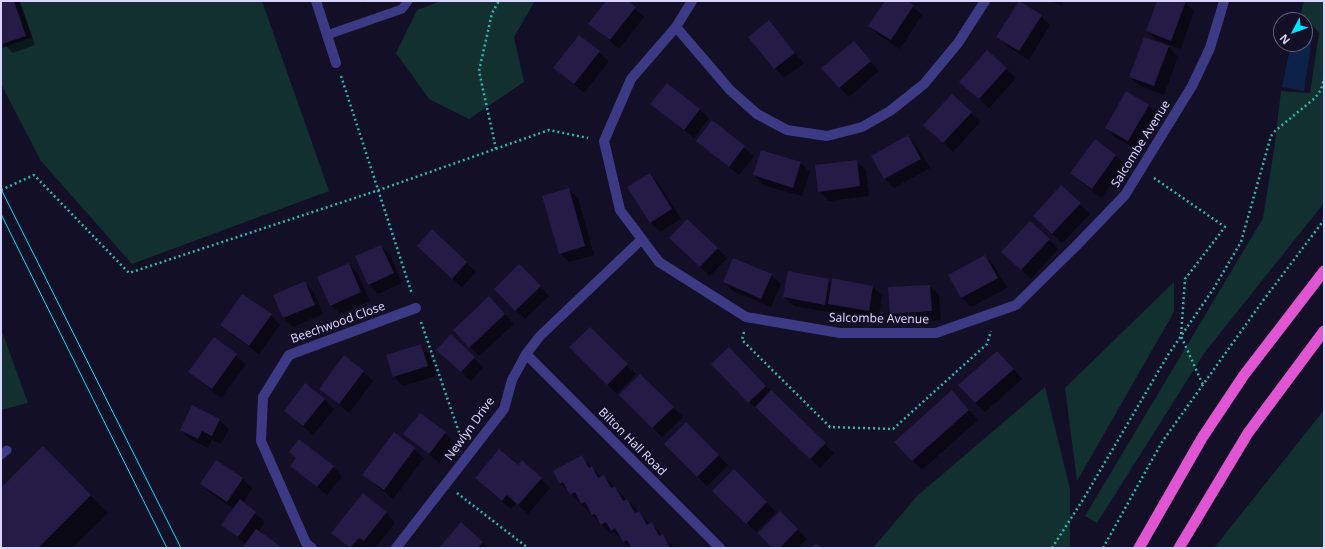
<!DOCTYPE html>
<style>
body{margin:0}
#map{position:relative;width:1325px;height:549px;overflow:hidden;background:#130f26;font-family:"Noto Sans",sans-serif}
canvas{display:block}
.frame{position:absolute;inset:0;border:2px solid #d9d4ff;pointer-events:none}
.north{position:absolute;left:1273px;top:12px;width:40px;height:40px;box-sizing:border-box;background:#130f26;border:1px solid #625e7d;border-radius:50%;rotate:229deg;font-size:11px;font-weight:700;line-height:16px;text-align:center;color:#d9d4ff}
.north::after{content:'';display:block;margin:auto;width:14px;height:18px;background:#00e5ff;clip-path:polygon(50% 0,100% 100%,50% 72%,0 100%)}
</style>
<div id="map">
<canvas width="1325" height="549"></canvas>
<div class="frame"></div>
<div class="north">N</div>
</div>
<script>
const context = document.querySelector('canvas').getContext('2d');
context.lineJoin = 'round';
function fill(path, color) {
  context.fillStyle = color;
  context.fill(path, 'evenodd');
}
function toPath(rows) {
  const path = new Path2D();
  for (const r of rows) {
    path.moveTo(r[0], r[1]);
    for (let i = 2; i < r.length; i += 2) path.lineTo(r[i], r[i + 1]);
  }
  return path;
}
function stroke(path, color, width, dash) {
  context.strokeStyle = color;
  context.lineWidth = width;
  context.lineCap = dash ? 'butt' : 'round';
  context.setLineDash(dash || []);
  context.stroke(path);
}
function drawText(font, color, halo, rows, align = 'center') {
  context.font = font + ' "Noto Sans",sans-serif';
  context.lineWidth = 3;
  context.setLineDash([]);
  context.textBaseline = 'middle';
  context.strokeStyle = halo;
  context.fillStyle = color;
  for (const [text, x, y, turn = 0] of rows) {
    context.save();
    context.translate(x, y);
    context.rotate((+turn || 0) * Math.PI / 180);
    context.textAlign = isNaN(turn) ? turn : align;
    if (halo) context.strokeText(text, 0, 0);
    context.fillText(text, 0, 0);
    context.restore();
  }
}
fill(toPath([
 [19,1,262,1,329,191,132,264,41,161,1,84,1,43,3,48,32,37],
 [441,1,535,1,514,37,524,82,469,119,429,99,396,53,417,10],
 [1304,1,1324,1,1324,203,1205,352,1097,523,1085,516,1263,218,1274,150,1281,91,1310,93,1319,33,1301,12],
 [1174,282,1174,312,1077,481,1065,388],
 [1,329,28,403,1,410],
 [1045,387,1070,489,1070,548,873,548,917,496],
 [1324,410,1324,548,1214,548]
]), '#12302f');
fill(toPath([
 [1305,23,1313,32,1304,91,1282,87,1291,44,1305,44]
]), '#0c2248');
fill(toPath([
 [1,1,20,1,35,45,13,53,3,43,1,37],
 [362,1,371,1,364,3],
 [608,1,626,1,644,17,619,49,590,23],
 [886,1,906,1,922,15,900,49,879,35,870,26],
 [1051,1,1064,1,1062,6],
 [1158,1,1183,1,1194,11,1181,49,1157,40,1147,31],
 [1041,16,1050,25,1029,60,1007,46,998,37],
 [768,21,804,63,784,78,749,37],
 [579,36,609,61,584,93,554,68],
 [1144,39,1169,47,1178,57,1164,95,1140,86,1130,77],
 [854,42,879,71,849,97,839,87],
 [987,52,1016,78,989,108,970,91],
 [1127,93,1149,106,1158,115,1137,150,1115,137,1106,128],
 [652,104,700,109,709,119,694,138],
 [971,113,980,122,953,152,934,134],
 [712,122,754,156,739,175,697,141],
 [908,137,917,146,930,168,894,188,885,179,872,156],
 [1095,141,1116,156,1125,165,1101,198,1071,173],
 [856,161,866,170,869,196,829,201,819,191],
 [801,163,810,172,802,196,763,185,754,175],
 [650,174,659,184,681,219,660,232,650,222],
 [1061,187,1090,214,1062,243,1043,225],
 [568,189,578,198,594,255,569,262,560,253],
 [432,230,476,272,462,287,427,255],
 [1049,240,1058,249,1031,279,1012,261],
 [381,246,390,255,402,283,378,294,369,284],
 [680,248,717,248,727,258,710,276],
 [985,256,994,265,1007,288,971,307,962,298,950,275],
 [348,264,358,274,370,301,340,314,331,305],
 [519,265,549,296,525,319,495,289],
 [771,275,781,284,771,307,733,291,724,282],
 [828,280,832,283,833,280,873,287,882,296,878,320,838,313,834,310,834,313,794,306,784,297],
 [304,282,314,292,323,314,293,327,284,318,274,295],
 [930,286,939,295,941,320,900,323,891,313],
 [498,307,514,324,479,356,470,347],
 [271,315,280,325,259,354,231,334,222,325],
 [590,328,636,374,617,394,571,347],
 [451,336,483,367,471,381,447,359],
 [214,338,246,364,221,398,190,372],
 [420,345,430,355,436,376,403,386,394,376],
 [738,358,834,453,820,468,760,410,758,411,712,364],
 [1007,361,1022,379,985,412,975,403],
 [363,371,373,381,349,413,320,389],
 [640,375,683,417,662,437,620,395],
 [324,399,334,409,313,435,285,411],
 [961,401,978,420,922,470,896,442],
 [219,420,229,429,221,444,212,440,208,448,190,439,181,430],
 [686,423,728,465,707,486,666,444],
 [445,433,454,443,439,463,405,434],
 [414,449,424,458,393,499,364,475],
 [581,456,601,477,603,476,615,487,650,524,652,524,674,548,630,548,614,532,611,534,560,483],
 [297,459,333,467,342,476,327,495,292,466],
 [216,461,243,479,252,488,243,503,265,522,258,532,280,548,243,548,246,544,222,524,234,509,210,493,201,484],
 [60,465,108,513,72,548,1,548,1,489],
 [518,467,541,479,550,488,528,514,516,503,511,509,485,487],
 [734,470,776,512,756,532,714,491],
 [780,512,807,539,798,548,774,548],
 [386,513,395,523,375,548,369,546,368,548,349,548,333,533],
 [482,542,488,548,440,548]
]), '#0007');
fill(toPath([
 [1,1,14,1,26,36,2,44],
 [606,1,628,1,636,7,610,40,588,24],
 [885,1,908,1,914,5,891,40,868,26],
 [1019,1,1042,15,1019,51,996,37],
 [1157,1,1186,1,1171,41,1146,31],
 [769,20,795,53,774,69,748,37],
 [579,35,600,51,574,84,553,68],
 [1144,37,1169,46,1154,86,1129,77],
 [854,41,871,61,839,88,821,68],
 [987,50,1007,68,979,99,959,82],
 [667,83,700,109,684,130,650,104],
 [1126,91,1149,105,1128,141,1105,128],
 [952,94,972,112,943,143,923,125],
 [712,120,745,146,729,167,696,141],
 [908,135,921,159,884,179,871,156],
 [1095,139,1116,155,1092,189,1070,173],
 [761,150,801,162,793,188,753,175],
 [857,160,860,186,818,192,815,165],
 [650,173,672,209,650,223,627,187],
 [1061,185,1081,203,1052,234,1033,216],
 [569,188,585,246,559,254,542,196],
 [687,219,718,248,700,267,669,238],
 [1030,221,1050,239,1021,270,1001,252],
 [432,229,467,262,452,279,417,246],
 [381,245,394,273,368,285,355,256],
 [985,255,998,278,961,298,948,275],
 [733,258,772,274,761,299,723,282],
 [349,263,361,292,330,306,317,277],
 [519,264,541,286,515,311,494,289],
 [788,271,829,279,825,305,783,297],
 [832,278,873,286,869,311,828,304],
 [305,281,315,305,283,318,273,295],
 [930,285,932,311,890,314,888,287],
 [242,294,272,314,249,346,220,325],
 [489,296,505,314,469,348,453,330],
 [590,327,628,364,607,385,569,347],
 [451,334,475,357,461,372,436,350],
 [214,337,237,354,212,389,188,372],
 [421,344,428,366,393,377,386,355],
 [729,347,766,386,748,403,711,364],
 [997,351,1014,369,975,403,958,385],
 [344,355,364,371,339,404,319,389],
 [640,374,674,407,652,428,619,395],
 [305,383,325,399,303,426,284,411],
 [771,390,826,443,810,459,755,407],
 [952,390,969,410,912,461,894,442],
 [192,405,220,419,212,436,202,431,198,439,180,430],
 [420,413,446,432,429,454,403,434],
 [686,422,719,455,697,477,664,444],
 [394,432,415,448,384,490,362,475],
 [299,439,334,466,317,487,290,466,296,458,289,452],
 [43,446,91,495,38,548,1,548,1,488],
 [499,449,518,465,522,460,542,478,518,505,507,495,502,501,475,478],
 [582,455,589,468,592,466,598,478,604,475,611,488,615,486,623,501,627,499,635,513,639,511,647,525,652,522,659,536,663,534,670,548,631,548,627,540,623,542,615,528,611,531,606,522,601,525,595,514,592,515,585,502,581,504,575,492,570,495,563,482,560,484,553,471],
 [216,460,243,478,227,502,200,484],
 [734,469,767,502,746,524,712,491],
 [363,493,387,512,364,541,359,538,350,548,331,533],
 [240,499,256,512,238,537,221,525],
 [780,511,798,529,780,548,772,548,758,533],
 [461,522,483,542,478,548,439,548],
 [256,529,280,546,278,548,242,548],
 [816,543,821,548,811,548]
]), '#241b47');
stroke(toPath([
 [341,76,412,294],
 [496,149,479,71,492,13,499,1],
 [1154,178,1225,227,1185,279,1181,336,1203,385],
 [1,190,34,175,129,273,379,190,549,130,588,138],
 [421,322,461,438],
 [744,332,742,340,830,427,893,429,987,344,991,331],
 [457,493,528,548],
 [1052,548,1084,498,1168,355,1214,288,1241,242,1271,136,1275,131,1315,98,1321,90,1324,78],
 [1103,548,1162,442,1262,302,1324,220]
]), '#2fb8b0', 2.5, [2, 3]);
stroke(toPath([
 [327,35,402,9,408,1],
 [1,455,7,450]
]), '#3d3a85', 9);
stroke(toPath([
 [316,1,336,63],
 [692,1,676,27,631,79,604,141,620,210,659,262,746,317,840,333,936,333,1016,305,1075,247,1125,195,1192,86,1210,48,1224,1],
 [676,27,730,90,757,114,787,130,827,136,862,127,890,111,924,84,958,43,985,1],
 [526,354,720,548],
 [312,548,306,543,261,441,263,397,289,355,416,308],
 [396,548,504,409,512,380,526,354,540,336,642,239]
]), '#3d3a85', 10);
stroke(toPath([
 [1139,548,1202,438,1244,375,1324,271],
 [1179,548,1248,433,1324,331]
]), '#e055d1', 11);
stroke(toPath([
 [1,189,181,548],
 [1,214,167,548]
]), '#00e5ff', 1);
drawText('12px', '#d9d4ff', '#130f26', [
 ["Salcombe Avenue",1141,144,-58],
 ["Salcombe Avenue",879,319,1],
 ["Beechwood Close",338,323,-20],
 ["Newlyn Drive",470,429,-54],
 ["Bilton Hall Road",632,442,45]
]);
</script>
